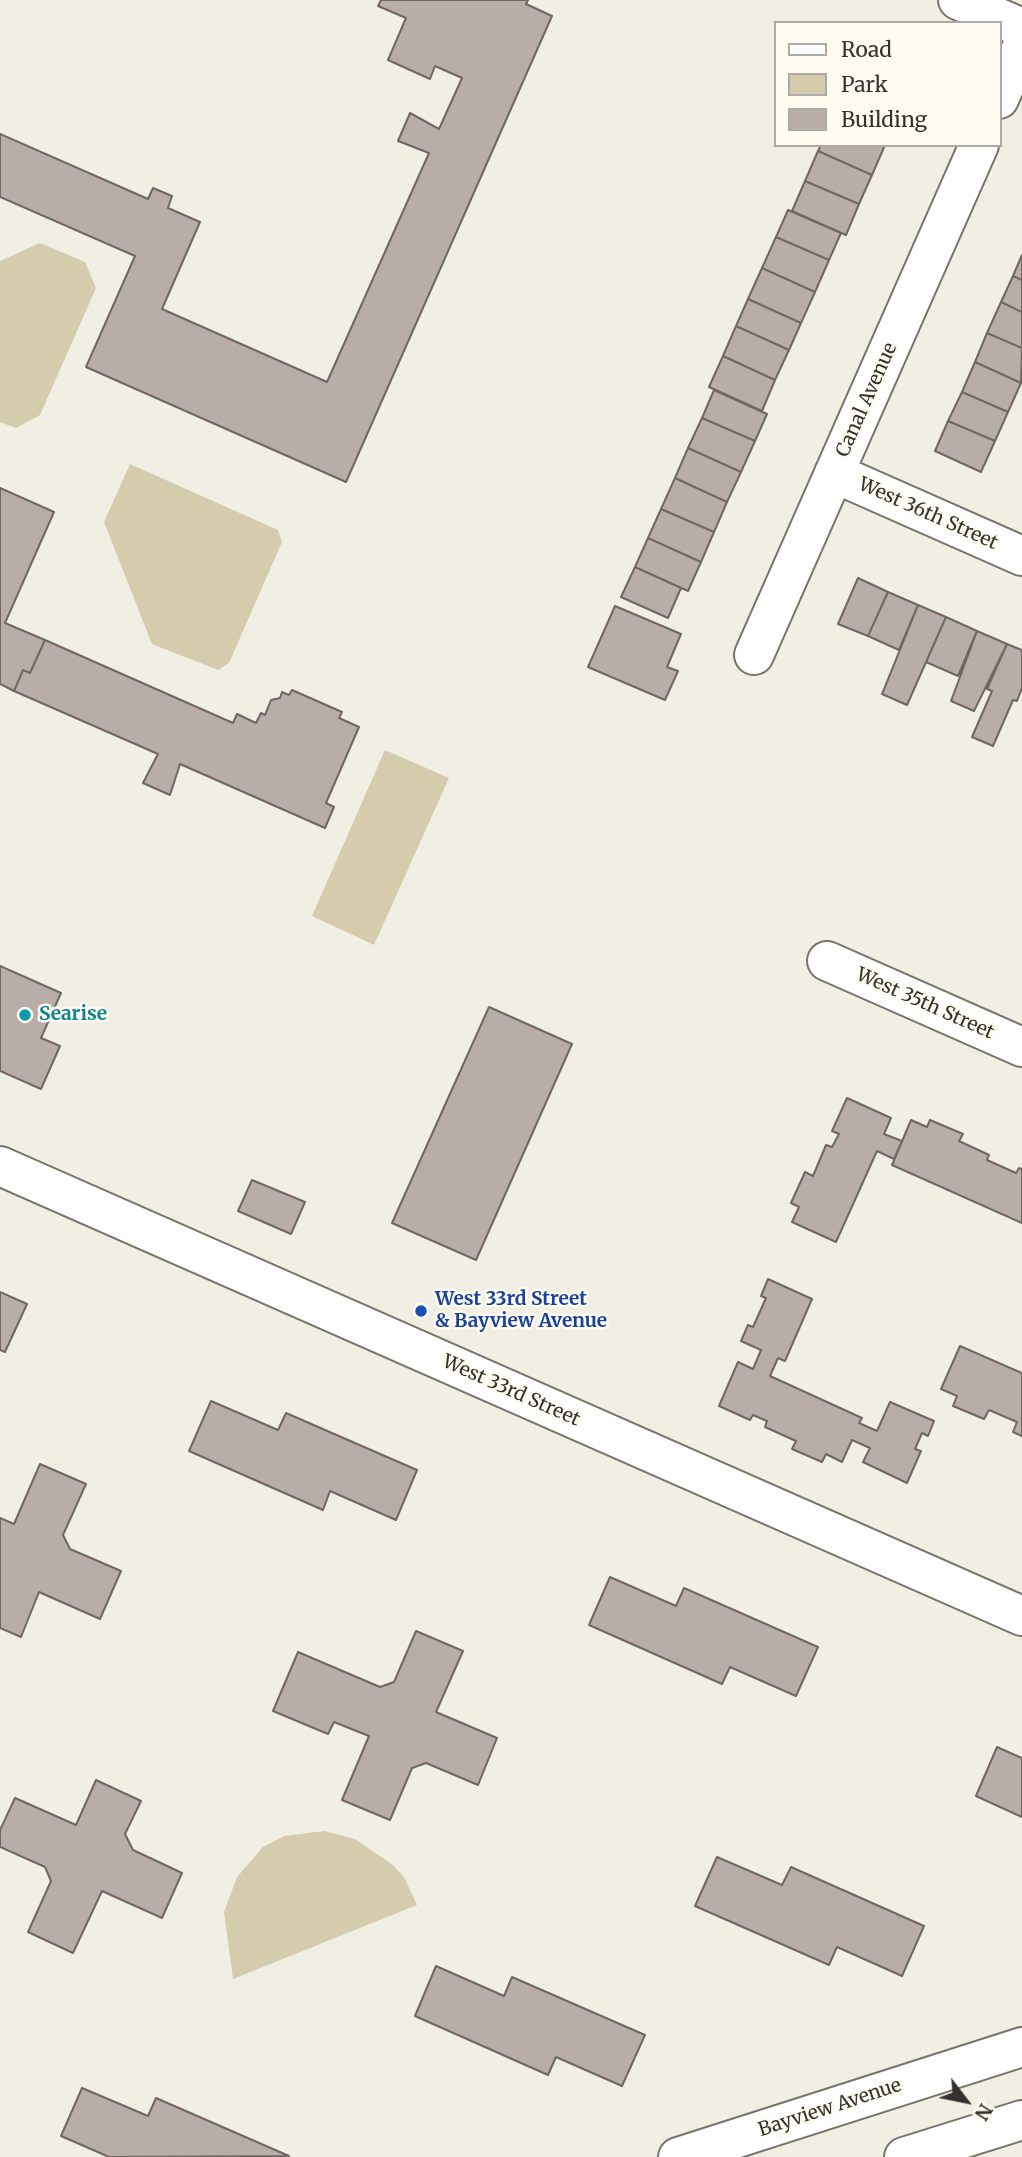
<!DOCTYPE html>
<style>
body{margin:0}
#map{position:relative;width:1022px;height:2157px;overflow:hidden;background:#f1eee4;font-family:Merriweather,serif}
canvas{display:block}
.legend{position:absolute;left:774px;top:21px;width:228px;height:126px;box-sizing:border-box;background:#fffbf1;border:2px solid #adaba3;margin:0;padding:9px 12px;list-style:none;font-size:21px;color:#33322e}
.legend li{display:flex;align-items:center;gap:14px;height:35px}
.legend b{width:35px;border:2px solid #adaba3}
.north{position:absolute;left:931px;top:2066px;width:70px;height:70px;-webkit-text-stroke:5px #fffbf1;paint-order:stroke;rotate:122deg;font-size:19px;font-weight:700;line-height:28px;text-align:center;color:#33322e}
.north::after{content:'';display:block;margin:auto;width:24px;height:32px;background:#33322e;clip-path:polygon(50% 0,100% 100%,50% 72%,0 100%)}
</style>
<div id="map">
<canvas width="1022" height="2157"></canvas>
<ul class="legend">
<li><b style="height:9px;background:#fff"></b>Road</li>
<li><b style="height:19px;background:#d5ccae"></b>Park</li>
<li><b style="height:19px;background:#b8ada9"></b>Building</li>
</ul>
<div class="north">N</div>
</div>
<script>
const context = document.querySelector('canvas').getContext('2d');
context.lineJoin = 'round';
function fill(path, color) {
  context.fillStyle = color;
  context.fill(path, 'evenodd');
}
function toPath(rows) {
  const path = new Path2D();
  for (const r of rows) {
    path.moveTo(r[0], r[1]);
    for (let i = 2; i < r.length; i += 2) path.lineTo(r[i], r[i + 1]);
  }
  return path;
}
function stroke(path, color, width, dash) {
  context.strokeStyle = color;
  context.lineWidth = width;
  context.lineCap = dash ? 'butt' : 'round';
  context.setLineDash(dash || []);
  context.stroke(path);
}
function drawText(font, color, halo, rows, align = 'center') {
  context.font = font + ' Merriweather,serif';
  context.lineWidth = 5;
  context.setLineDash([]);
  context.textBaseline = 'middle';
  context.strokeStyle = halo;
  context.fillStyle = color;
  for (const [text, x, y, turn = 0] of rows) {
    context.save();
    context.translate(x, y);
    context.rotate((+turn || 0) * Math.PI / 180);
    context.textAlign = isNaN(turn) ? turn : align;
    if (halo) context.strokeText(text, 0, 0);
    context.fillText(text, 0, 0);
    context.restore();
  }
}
fill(toPath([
 [40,243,85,262,96,288,40,415,16,428,0,422,0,261],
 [130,464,278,530,282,542,229,663,218,670,152,644,104,522],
 [385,750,449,778,374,945,312,916],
 [324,1831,355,1839,393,1865,404,1877,417,1905,233,1979,224,1912,237,1877,263,1847,284,1836]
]), '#d5ccae');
const building = toPath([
 [381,0,528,0,526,4,552,16,346,482,86,367,135,256,0,197,0,134,148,199,153,188,172,196,168,208,200,222,162,309,327,382,429,153,398,141,410,113,439,129,462,78,435,66,430,79,388,60,406,18,378,6,381,0],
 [821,145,885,145,872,175,818,151,821,145],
 [818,151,872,175,859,204,805,181,818,151],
 [805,181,859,204,846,235,792,211,805,181],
 [788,210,841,233,829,260,776,237,788,210],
 [776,237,829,260,815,292,762,268,776,237],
 [1022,255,1022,280,1013,276,1022,255],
 [762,268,815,292,801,323,748,299,762,268],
 [1013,276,1022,280,1022,312,1001,302,1013,276],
 [748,299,801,323,789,350,736,326,748,299],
 [1001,302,1022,312,1022,348,987,333,1001,302],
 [736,326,789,350,775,380,723,356,736,326],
 [987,333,1022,348,1021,383,975,362,987,333],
 [723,356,775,380,762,411,709,387,723,356],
 [975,362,1021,383,1008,412,962,392,975,362],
 [714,390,767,414,755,441,702,418,714,390],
 [962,392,1008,412,995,441,948,421,962,392],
 [702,418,755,441,741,472,688,448,702,418],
 [948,421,995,441,981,472,935,451,948,421],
 [688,448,741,472,727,502,675,478,688,448],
 [675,478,727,502,714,532,661,509,675,478],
 [0,488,54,512,5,623,45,640,30,673,23,670,14,691,0,684,0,488],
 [661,509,714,532,701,562,648,538,661,509],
 [648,538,701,562,688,591,635,567,648,538],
 [635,567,681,588,668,618,621,597,635,567],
 [858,578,888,592,868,636,838,624,858,578],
 [888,592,918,605,899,650,868,636,888,592],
 [918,605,946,617,907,705,882,694,918,605],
 [615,606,681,634,667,667,678,671,665,700,588,667,615,606],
 [946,617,977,631,958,676,926,662,946,617],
 [977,631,1007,644,974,711,951,701,977,631],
 [45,640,233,723,237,714,256,723,261,713,265,715,271,700,280,698,282,692,289,695,292,690,342,712,339,718,359,727,326,803,334,807,325,828,180,764,170,795,143,783,158,754,14,691,23,670,30,673,45,640],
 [1007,644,1022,650,1022,688,1017,701,1013,700,993,746,972,737,992,691,987,689,1007,644],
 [0,966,61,993,41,1038,60,1046,41,1089,0,1071,0,966],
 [489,1007,572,1044,476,1260,392,1223,489,1007],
 [847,1098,891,1118,884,1134,902,1141,894,1159,877,1151,836,1242,792,1222,799,1207,791,1203,805,1172,813,1176,826,1145,832,1147,839,1134,832,1131,847,1098],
 [911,1120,927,1127,930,1120,963,1134,959,1141,989,1155,987,1160,1016,1173,1019,1168,1022,1169,1022,1223,892,1165,911,1120],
 [252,1180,305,1202,291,1234,238,1211,252,1180],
 [768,1279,812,1299,785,1361,778,1358,770,1376,862,1418,859,1423,877,1431,890,1402,934,1421,928,1436,922,1433,915,1449,921,1451,907,1483,863,1462,870,1448,852,1440,842,1462,826,1454,822,1462,792,1449,796,1441,765,1427,767,1421,753,1415,750,1420,719,1406,738,1362,753,1369,761,1350,741,1341,748,1325,753,1327,766,1298,761,1296,768,1279],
 [0,1292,27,1304,5,1352,0,1350,0,1292],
 [960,1346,1022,1373,1022,1436,1013,1432,1017,1422,989,1410,984,1419,953,1406,957,1396,941,1389,960,1346],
 [211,1401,278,1430,286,1413,417,1470,396,1520,330,1491,323,1510,189,1451,211,1401],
 [40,1464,86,1484,63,1535,70,1549,121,1571,100,1619,39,1592,21,1637,0,1628,0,1518,14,1524,40,1464],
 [610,1577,676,1606,684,1588,818,1647,796,1696,730,1667,722,1684,589,1625,610,1577],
 [416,1631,463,1651,436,1712,497,1738,478,1785,426,1763,412,1768,390,1820,342,1800,369,1736,334,1722,328,1734,273,1711,298,1652,380,1687,394,1682,416,1631],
 [997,1747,1022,1758,1022,1817,976,1796,997,1747],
 [96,1780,141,1801,125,1834,133,1850,182,1873,162,1918,102,1891,73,1953,28,1932,51,1881,45,1867,0,1847,0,1830,15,1798,76,1825,96,1780],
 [717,1857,782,1885,791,1867,924,1926,902,1976,837,1947,829,1965,695,1906,717,1857],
 [436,1966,504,1996,512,1977,645,2035,622,2086,556,2057,548,2075,415,2016,436,1966],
 [82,2088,148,2116,156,2098,289,2156,109,2157,61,2136,82,2088]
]);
fill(building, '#b8ada9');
stroke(building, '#706663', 2);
const minor = toPath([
 [958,0,1022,28],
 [999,99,1022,47],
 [834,473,1022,556],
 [754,655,979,145],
 [827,961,1022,1047],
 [0,1166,1022,1616],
 [678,2157,1022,2047],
 [904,2157,1022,2120]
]);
stroke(minor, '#77746b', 42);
stroke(minor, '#fff', 38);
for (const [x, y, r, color] of [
 [25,1015,7,"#0f9aa8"],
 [421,1311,7,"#1a4fb4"]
]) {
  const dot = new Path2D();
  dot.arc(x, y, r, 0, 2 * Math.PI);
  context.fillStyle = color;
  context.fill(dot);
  stroke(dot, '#fffbf1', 2.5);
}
drawText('19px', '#33322e', '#fffbf1', [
 ["Canal Avenue",867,400,-66],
 ["West 36th Street",928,514,24],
 ["West 35th Street",925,1004,24],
 ["West 33rd Street",511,1391,24],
 ["Bayview Avenue",830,2108,-18]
]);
drawText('bold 19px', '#0d838f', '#fffbf1', [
 ["Searise",39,1015]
], 'left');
drawText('bold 19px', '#164399', '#fffbf1', [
 ["West 33rd Street",435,1300],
 ["& Bayview Avenue",435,1322]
], 'left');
</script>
